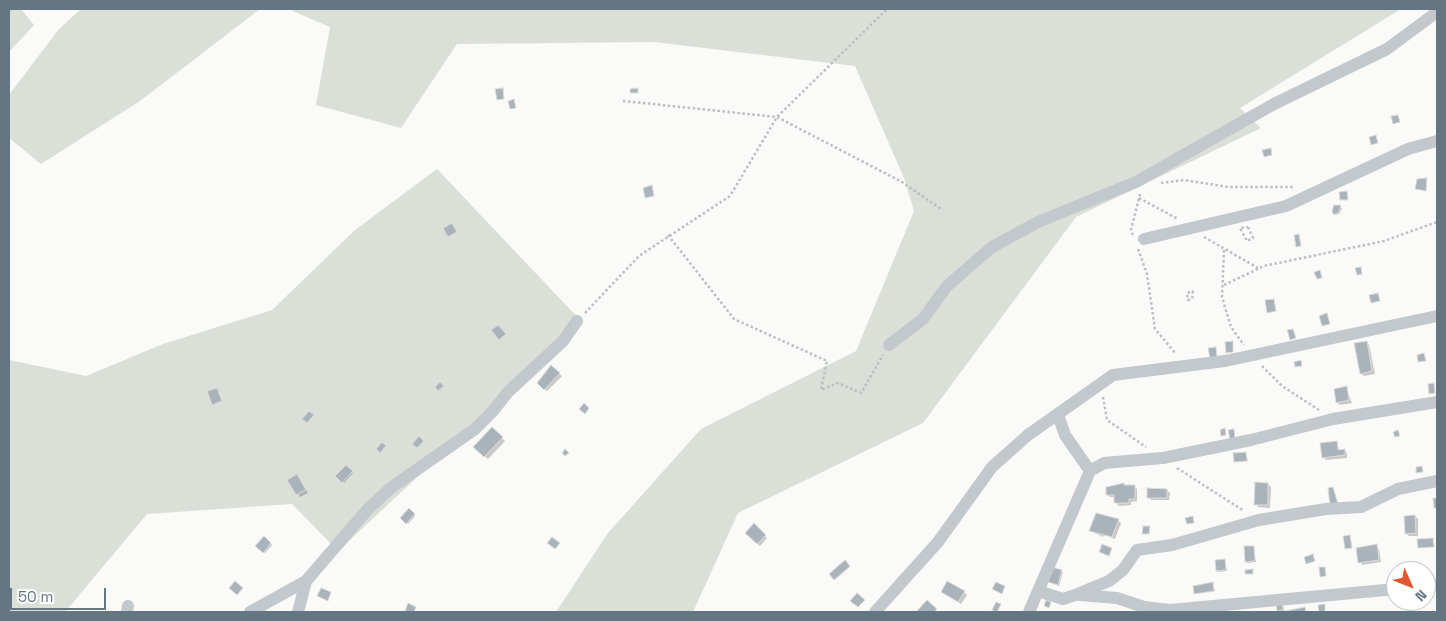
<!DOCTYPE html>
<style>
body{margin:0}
#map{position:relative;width:1446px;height:621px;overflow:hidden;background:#fafaf8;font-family:"Space Grotesk",sans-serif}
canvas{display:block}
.frame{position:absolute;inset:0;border:10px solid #657683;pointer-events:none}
.north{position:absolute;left:1386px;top:561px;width:50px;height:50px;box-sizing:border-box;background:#fff;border:1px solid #c1c8cd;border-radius:50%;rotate:134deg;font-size:14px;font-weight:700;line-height:20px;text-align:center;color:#657683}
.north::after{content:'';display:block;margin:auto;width:18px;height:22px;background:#e4572e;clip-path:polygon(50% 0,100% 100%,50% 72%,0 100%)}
.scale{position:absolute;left:10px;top:588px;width:96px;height:22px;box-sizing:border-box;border:2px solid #657683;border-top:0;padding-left:6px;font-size:15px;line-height:18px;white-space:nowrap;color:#657683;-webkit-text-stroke:4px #fff;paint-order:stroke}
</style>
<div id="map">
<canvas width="1446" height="621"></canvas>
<div class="frame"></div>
<div class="north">N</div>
<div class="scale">50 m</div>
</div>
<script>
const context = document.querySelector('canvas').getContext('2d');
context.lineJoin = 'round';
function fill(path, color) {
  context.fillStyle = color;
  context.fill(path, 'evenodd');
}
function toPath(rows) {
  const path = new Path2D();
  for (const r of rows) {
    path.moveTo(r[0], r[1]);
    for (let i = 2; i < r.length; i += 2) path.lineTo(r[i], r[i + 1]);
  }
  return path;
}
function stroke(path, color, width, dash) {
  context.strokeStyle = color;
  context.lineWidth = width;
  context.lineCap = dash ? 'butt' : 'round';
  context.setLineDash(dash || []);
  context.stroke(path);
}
fill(toPath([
 [9,9,21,9,34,25,9,52],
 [81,9,260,9,140,101,41,164,9,138,9,95,59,29],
 [288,9,1401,9,1240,108,1261,128,1076,217,923,423,738,513,693,612,556,612,608,533,701,429,856,351,914,211,904,178,855,66,654,42,457,44,401,128,316,105,330,27],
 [437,169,583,323,338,551,292,504,147,514,65,612,9,612,9,360,86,376,163,344,272,310,355,230]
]), '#dadfd7');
fill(toPath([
 [1335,207,1342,208,1340,213,1336,215,1333,211],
 [1366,342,1369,345,1375,374,1364,376,1361,373],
 [551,367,562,376,547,391,538,383],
 [1346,388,1352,403,1340,405,1337,402],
 [492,428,505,441,488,459,475,447],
 [1336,442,1340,451,1344,450,1347,453,1347,458,1326,460,1323,457],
 [1246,453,1248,461,1235,462],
 [346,467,353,473,344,483,337,476],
 [297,476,308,493,300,497,289,480],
 [1268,484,1271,487,1270,508,1258,507,1256,504],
 [1115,485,1134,486,1137,489,1137,501,1131,502,1131,505,1118,506,1115,497,1110,497,1107,495],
 [1167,490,1170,493,1169,500,1151,500,1148,497],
 [409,510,415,516,408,524,402,518],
 [1415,516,1418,519,1418,536,1409,536,1406,533],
 [1118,520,1121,523,1115,539,1104,535,1103,537,1091,531],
 [754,525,767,538,760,546,747,533],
 [264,538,272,545,265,553,257,546],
 [1376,546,1379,549,1381,562,1362,565,1360,562],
 [1253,547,1256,562,1247,563,1246,562],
 [1225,560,1227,571,1219,572,1217,571],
 [845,562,850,567,835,580,831,574],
 [1053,569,1063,572,1059,586,1050,582],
 [1213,584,1215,591,1196,593],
 [942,592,964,592,967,595,961,604],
 [1406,601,1412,601,1412,605,1408,605],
 [1283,605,1285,612,1280,612,1278,611]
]), '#0003');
const building = toPath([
 [503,88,504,99,497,100,495,89,503,88],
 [638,88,638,93,630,93,630,89,638,88],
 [514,99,516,108,510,109,508,101,514,99],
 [1398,115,1400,122,1393,124,1391,116,1398,115],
 [1376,135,1378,143,1371,145,1369,137,1376,135],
 [1271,148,1272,155,1264,157,1262,150,1271,148],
 [1427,178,1426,191,1415,189,1417,179,1427,178],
 [652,185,654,196,645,198,643,188,652,185],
 [1347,191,1348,200,1340,200,1339,192,1347,191],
 [1334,205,1341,205,1339,212,1334,215,1332,211,1334,205],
 [452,223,457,232,448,237,443,228,452,223],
 [1299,234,1301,246,1296,247,1294,235,1299,234],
 [1361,267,1362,274,1357,275,1355,268,1361,267],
 [1320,270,1322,278,1317,279,1314,272,1320,270],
 [1378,293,1380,301,1371,303,1369,295,1378,293],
 [1274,299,1276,311,1267,313,1265,300,1274,299],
 [1327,313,1330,324,1322,326,1319,316,1327,313],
 [498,325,506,334,499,340,491,330,498,325],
 [1293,329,1296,338,1290,340,1287,330,1293,329],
 [1233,341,1233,352,1226,353,1225,342,1233,341],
 [1367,341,1372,371,1360,374,1354,343,1367,341],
 [1216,347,1217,357,1210,358,1208,348,1216,347],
 [1424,353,1426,361,1418,362,1417,355,1424,353],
 [1301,360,1302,366,1295,367,1294,362,1301,360],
 [551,365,560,373,544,390,537,383,551,365],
 [440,382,444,386,438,391,435,387,440,382],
 [1434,383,1435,393,1429,394,1428,384,1434,383],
 [1347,386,1349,400,1336,403,1334,389,1347,386],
 [217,388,222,401,212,405,207,391,217,388],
 [584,403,589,408,585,414,579,409,584,403],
 [309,411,314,415,307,423,302,419,309,411],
 [492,427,503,437,484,457,473,447,492,427],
 [1225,428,1226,435,1221,436,1220,430,1225,428],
 [1234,429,1235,438,1230,439,1228,430,1234,429],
 [1398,430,1400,436,1395,437,1393,432,1398,430],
 [419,436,424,441,417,448,412,444,419,436],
 [1337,441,1338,450,1345,449,1345,455,1322,458,1320,443,1337,441],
 [382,442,386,446,380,453,376,449,382,442],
 [565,449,569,453,565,456,562,453,565,449],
 [1246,452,1247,461,1234,462,1233,453,1246,452],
 [346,465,353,471,342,483,335,476,346,465],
 [1422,466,1423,472,1416,473,1416,467,1422,466],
 [297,474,306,490,296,495,287,480,297,474],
 [1255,482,1268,483,1268,505,1254,505,1255,482],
 [1124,483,1124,485,1135,485,1135,499,1129,499,1129,503,1114,503,1114,495,1106,495,1106,487,1124,483],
 [1333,487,1338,504,1330,505,1328,488,1333,487],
 [1147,488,1167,489,1167,498,1147,498,1147,488],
 [1433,498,1437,498,1437,508,1434,508,1433,498],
 [409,508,415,514,406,524,400,518,409,508],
 [1096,513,1119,519,1112,537,1089,531,1096,513],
 [1415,515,1416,533,1405,534,1404,516,1415,515],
 [1193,516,1194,523,1187,524,1185,518,1193,516],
 [754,523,766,535,757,544,745,533,754,523],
 [1143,526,1150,526,1149,534,1142,534,1143,526],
 [1350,535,1352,548,1345,549,1343,536,1350,535],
 [264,536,271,543,263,553,255,546,264,536],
 [552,537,560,543,555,549,547,543,552,537],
 [1433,538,1434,547,1418,548,1417,539,1433,538],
 [1102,544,1112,548,1109,556,1099,552,1102,544],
 [1377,544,1379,560,1358,563,1356,548,1377,544],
 [1244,546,1254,546,1255,561,1245,562,1244,546],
 [1313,554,1315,561,1306,564,1304,557,1313,554],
 [1225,559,1226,570,1216,571,1215,560,1225,559],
 [845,560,850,566,834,580,829,574,845,560],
 [1052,567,1062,570,1058,585,1048,582,1052,567],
 [1319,567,1325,567,1326,576,1320,577,1319,567],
 [1253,569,1253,574,1245,574,1245,570,1253,569],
 [235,581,243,588,237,595,229,588,235,581],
 [947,581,965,591,958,602,941,592,947,581],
 [996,582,1005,586,1002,594,992,589,996,582],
 [1213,582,1214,591,1194,594,1193,586,1213,582],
 [321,588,331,592,328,601,317,596,321,588],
 [857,593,865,600,858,607,850,601,857,593],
 [927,600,937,609,934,612,916,612,927,600],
 [1046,600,1051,602,1049,608,1044,606,1046,600],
 [996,602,1001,604,997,612,992,610,996,602],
 [1282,602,1283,610,1277,611,1276,603,1282,602],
 [408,603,416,607,414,612,405,611,408,603],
 [1325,604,1325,612,1319,612,1318,605,1325,604],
 [1305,607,1306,612,1287,612,1286,611,1305,607]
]);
fill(building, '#aab3b9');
stroke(building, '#dcdcda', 1);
stroke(toPath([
 [623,101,777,117,902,182,941,209],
 [1161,183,1184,180,1228,187,1295,187],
 [1139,198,1178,219],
 [1248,227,1253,238,1247,241,1240,228,1248,227],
 [668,235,734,319,827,361,821,390,838,383,861,393,883,355],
 [1133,235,1131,230,1140,194],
 [1204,237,1258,268],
 [1138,249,1147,274,1155,329,1176,354],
 [1224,250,1222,297,1231,327,1244,345],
 [1224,285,1264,266,1384,241,1437,222],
 [1193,291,1192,299,1188,300,1187,293,1193,291],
 [585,313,639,256,730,196,777,117,887,9],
 [1262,366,1282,386,1319,410],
 [1103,397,1107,420,1146,447],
 [1177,468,1244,511]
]), '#bbbfc2', 2.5, [2.5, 2.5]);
stroke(toPath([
 [1144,239,1286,206,1408,149,1437,141],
 [889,345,923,319,947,286,992,247,1038,222,1136,182,1274,104,1387,49,1437,12],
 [1058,415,1065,435,1090,471],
 [1426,586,1437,585],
 [1038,591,1063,599,1075,595,1109,581,1123,570,1137,550,1172,545,1259,520,1326,509,1361,507,1398,489,1437,481],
 [1080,595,1117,598,1144,607,1170,610],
 [127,612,128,606],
 [250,612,306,581,368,509,392,487,475,429,493,411,508,392,563,341,577,321],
 [298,612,306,581],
 [875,612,938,542,992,467,1028,435,1113,375,1225,361,1437,316],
 [1029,612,1090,471,1104,463,1163,458,1251,440,1333,419,1437,402],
 [1167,612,1170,610,1396,589]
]), '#c3c8cc', 12);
</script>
